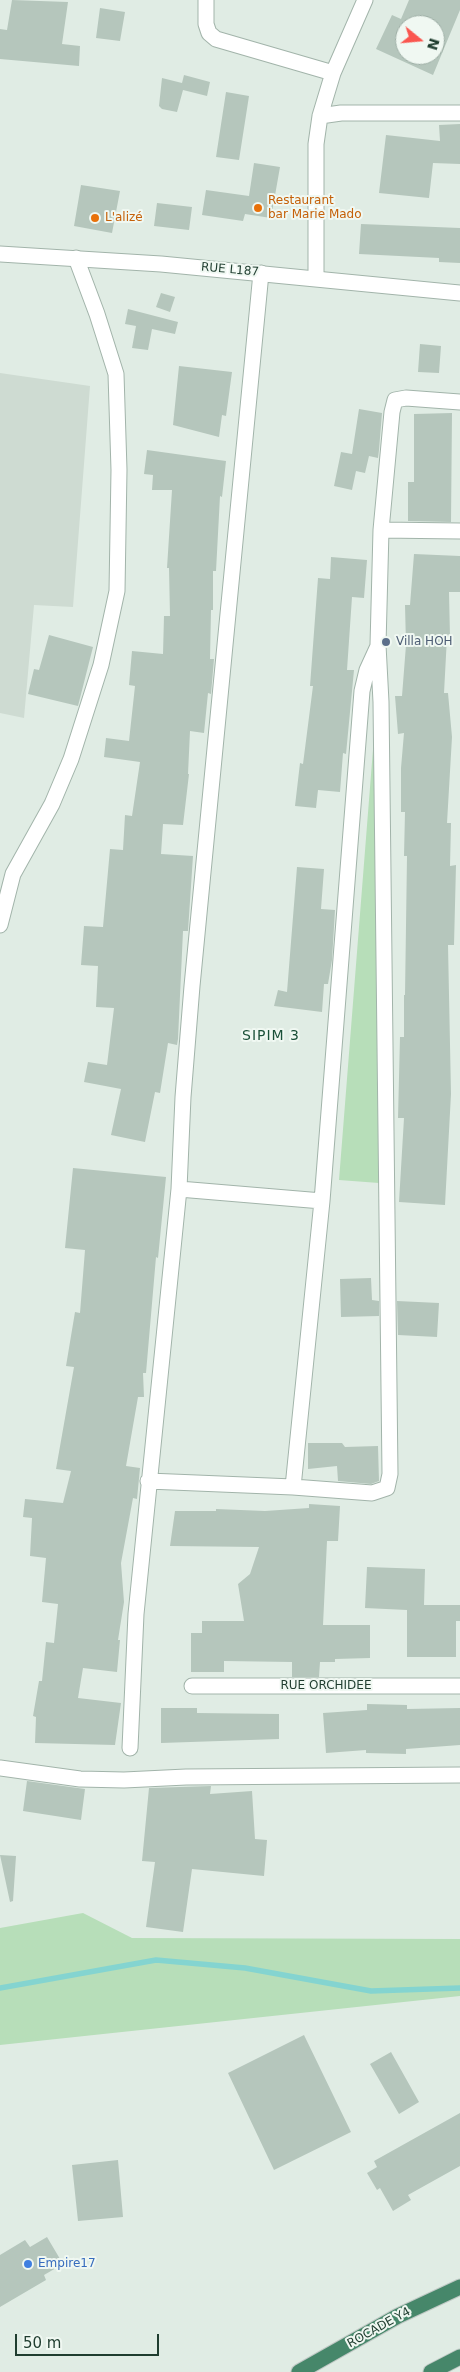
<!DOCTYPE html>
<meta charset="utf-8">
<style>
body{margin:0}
#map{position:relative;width:460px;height:2372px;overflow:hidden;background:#e0ece4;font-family:"DejaVu Sans",sans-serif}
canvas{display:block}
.north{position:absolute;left:395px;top:15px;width:50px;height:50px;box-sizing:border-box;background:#f0f8f2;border:1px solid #9cada4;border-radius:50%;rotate:107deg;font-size:14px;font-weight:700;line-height:20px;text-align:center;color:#1f3d2f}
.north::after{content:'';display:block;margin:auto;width:18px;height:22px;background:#fa564f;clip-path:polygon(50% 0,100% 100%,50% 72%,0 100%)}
.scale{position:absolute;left:15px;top:2334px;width:144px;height:22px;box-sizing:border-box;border:2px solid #1f3d2f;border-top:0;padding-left:6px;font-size:15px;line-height:18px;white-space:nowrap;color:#1f3d2f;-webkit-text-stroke:4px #f0f8f2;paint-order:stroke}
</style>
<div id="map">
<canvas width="460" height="2372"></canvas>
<div class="north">N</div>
<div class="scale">50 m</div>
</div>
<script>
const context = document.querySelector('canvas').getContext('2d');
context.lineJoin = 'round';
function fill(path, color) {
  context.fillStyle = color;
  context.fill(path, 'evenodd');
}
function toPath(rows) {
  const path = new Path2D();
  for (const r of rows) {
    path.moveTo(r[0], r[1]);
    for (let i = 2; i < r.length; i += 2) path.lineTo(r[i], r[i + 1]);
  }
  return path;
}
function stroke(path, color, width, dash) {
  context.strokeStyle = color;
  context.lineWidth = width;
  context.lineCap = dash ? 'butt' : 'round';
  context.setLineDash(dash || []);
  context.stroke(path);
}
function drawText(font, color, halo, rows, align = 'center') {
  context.font = font + ' "DejaVu Sans",sans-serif';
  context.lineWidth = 4;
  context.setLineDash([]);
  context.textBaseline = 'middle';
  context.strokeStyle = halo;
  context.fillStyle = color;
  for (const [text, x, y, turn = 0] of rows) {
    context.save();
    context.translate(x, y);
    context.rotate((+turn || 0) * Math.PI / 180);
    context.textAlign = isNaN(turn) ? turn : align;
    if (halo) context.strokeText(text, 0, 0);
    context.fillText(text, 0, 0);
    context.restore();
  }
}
fill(toPath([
 [0,373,90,386,73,607,34,605,24,718,0,713]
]), '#cedbd2');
fill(toPath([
 [375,724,379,1183,339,1180],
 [83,1913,132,1938,460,1939,460,1996,0,2045,0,1928]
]), '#b7deb9');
stroke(toPath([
 [0,1988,156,1960,245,1968,371,1991,460,1988]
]), '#84d4d0', 5.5);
fill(toPath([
 [12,0,68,2,62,44,80,46,79,66,0,59,0,29,7,30],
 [409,0,460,0,460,10,433,75,376,49,392,15,401,19],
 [405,25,435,25,435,55,405,55],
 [100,8,125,12,120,41,96,38],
 [184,75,210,82,207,96,183,90,177,112,162,109,159,106,162,78,182,83],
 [226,92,249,96,239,160,216,157],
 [460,124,460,164,433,163,429,198,379,193,386,135,440,141,439,125],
 [254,163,280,167,271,218,245,214,243,221,202,215,206,190,249,196],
 [81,185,120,191,112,233,74,226],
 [157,203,192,207,189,230,154,226],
 [361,224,460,228,460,263,439,262,439,258,359,254],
 [161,293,175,297,170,312,156,307],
 [128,309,178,322,175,334,152,329,148,350,132,348,136,326,125,324],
 [420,344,441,346,439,373,418,372],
 [179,366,232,372,226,416,222,415,219,437,173,425],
 [359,409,382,413,379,450,378,458,369,456,365,473,356,471,352,490,334,486,341,452,352,454],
 [452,413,451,522,408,521,408,482,414,482,414,414],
 [147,450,226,461,222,497,220,496,216,571,213,571,213,610,211,610,210,659,214,659,211,694,208,693,204,733,190,731,188,774,189,774,183,825,163,824,161,854,193,856,188,931,183,931,178,1039,177,1045,168,1043,160,1093,155,1092,145,1142,111,1135,121,1089,84,1082,88,1062,107,1065,114,1008,96,1007,98,966,81,965,84,926,103,927,110,849,123,850,125,815,132,816,140,762,104,757,106,738,129,741,135,686,129,685,132,651,163,654,164,616,170,616,169,568,167,568,172,490,152,490,153,475,144,474],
 [414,554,460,556,460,592,449,592,450,637,447,637,444,693,448,693,452,737,447,823,451,823,450,866,456,865,454,945,448,945,451,1094,445,1205,399,1202,404,1118,398,1118,400,1037,404,1037,404,995,405,995,407,856,404,856,405,812,401,812,401,768,404,733,398,734,395,696,402,696,406,645,405,605,410,605],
 [331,557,367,560,364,598,352,597,347,670,354,670,346,754,343,753,340,792,318,790,316,808,295,806,300,763,303,764,313,686,310,686,318,578,330,579],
 [49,635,93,647,78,706,28,694,34,669,39,670],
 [297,867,324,869,321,909,335,910,332,960,328,984,324,984,322,1012,274,1006,278,990,287,992],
 [73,1168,166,1177,158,1258,156,1257,146,1373,143,1373,144,1397,138,1397,126,1466,140,1468,137,1499,133,1498,121,1563,124,1602,118,1640,120,1640,117,1672,83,1668,78,1698,121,1703,115,1745,35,1743,36,1717,33,1716,39,1681,42,1681,46,1642,54,1643,58,1604,42,1602,46,1558,30,1556,32,1518,23,1517,25,1499,63,1503,71,1471,56,1469,74,1367,66,1366,75,1312,80,1313,85,1250,65,1248],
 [371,1278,372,1300,379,1301,379,1316,341,1317,340,1279],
 [397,1301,439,1303,437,1337,398,1335],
 [308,1443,342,1443,345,1447,378,1446,379,1481,371,1484,338,1481,337,1466,308,1469],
 [309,1504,340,1506,338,1541,327,1541,323,1625,370,1625,370,1658,335,1659,335,1662,320,1662,319,1677,292,1677,292,1662,224,1661,224,1672,191,1672,191,1633,202,1633,202,1621,244,1621,238,1584,250,1574,259,1547,170,1546,175,1511,216,1511,216,1509,265,1511,309,1508],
 [367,1567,425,1569,424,1605,460,1605,460,1621,456,1621,456,1657,407,1657,407,1610,365,1608],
 [367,1704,407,1705,407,1709,460,1708,460,1745,406,1749,406,1754,366,1753,366,1750,326,1753,323,1713,367,1710],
 [161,1708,197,1708,197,1713,279,1714,279,1739,161,1743],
 [27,1781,85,1789,81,1820,23,1811],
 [211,1786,210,1794,252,1791,255,1839,267,1840,264,1876,192,1869,183,1932,146,1927,155,1862,142,1861,149,1788],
 [0,1855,16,1856,13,1901,10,1902],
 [304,2035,351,2132,274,2170,228,2073],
 [391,2052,419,2102,399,2114,370,2064],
 [460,2113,460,2166,408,2195,411,2200,393,2211,380,2188,377,2190,367,2173,377,2167,374,2161],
 [118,2160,123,2217,78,2221,72,2165],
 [47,2237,63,2264,44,2275,46,2280,0,2307,0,2255,25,2240,30,2247]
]), '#b5c6bc');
const minor = toPath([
 [206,0,206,24,209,33,216,39,333,73],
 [320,116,341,113,460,113],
 [316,278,316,144,320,116,333,73,365,0],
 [381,530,460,531],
 [0,925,13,874,52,804,71,759,101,665,117,591,119,470,116,374,97,314,76,258],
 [179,1189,322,1201],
 [148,1481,293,1487,372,1493,387,1488,390,1474,381,702,378,645,381,530,392,412,395,400,406,398,460,402],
 [293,1487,322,1201,362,691,367,670,378,646],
 [192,1686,460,1686],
 [130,1748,136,1614,179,1189,183,1097,192,986,261,273],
 [0,1768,80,1779,124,1780,186,1777,460,1775]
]);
const tertiary = toPath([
 [0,254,161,264,460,293]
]);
const trunk = toPath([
 [299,2372,398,2316,460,2287],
 [431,2372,460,2357]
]);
stroke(minor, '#a2b4aa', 17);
stroke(tertiary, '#a2b4aa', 17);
stroke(trunk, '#c0c9c5', 17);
stroke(minor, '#fff', 15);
stroke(tertiary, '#fff', 15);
stroke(trunk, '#46876a', 15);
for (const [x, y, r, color] of [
 [258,208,5,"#e8710a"],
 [95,218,5,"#e8710a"],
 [386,642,5,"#5c6f8a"],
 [28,2264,5,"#3f7fe0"]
]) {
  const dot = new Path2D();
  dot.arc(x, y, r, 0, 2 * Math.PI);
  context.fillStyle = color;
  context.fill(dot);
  stroke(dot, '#f0f8f2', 2);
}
drawText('12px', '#c56008', '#f0f8f2', [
 ["Restaurant",268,201],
 ["bar Marie Mado",268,215],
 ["L'alizé",105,218]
], 'left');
drawText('12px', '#1f3d2f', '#f0f8f2', [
 ["RUE L187",230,270,5],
 ["RUE ORCHIDEE",326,1686],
 ["ROCADE Y4",379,2328,-29]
]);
drawText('12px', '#4e5e75', '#f0f8f2', [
 ["Villa HOH",396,642]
], 'left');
drawText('12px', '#366cbe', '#f0f8f2', [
 ["Empire17",38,2264]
], 'left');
context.letterSpacing = '1px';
drawText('14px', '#1a5038', '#f0f8f2', [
 ["SIPIM 3",271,1036]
]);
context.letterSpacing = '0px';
</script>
